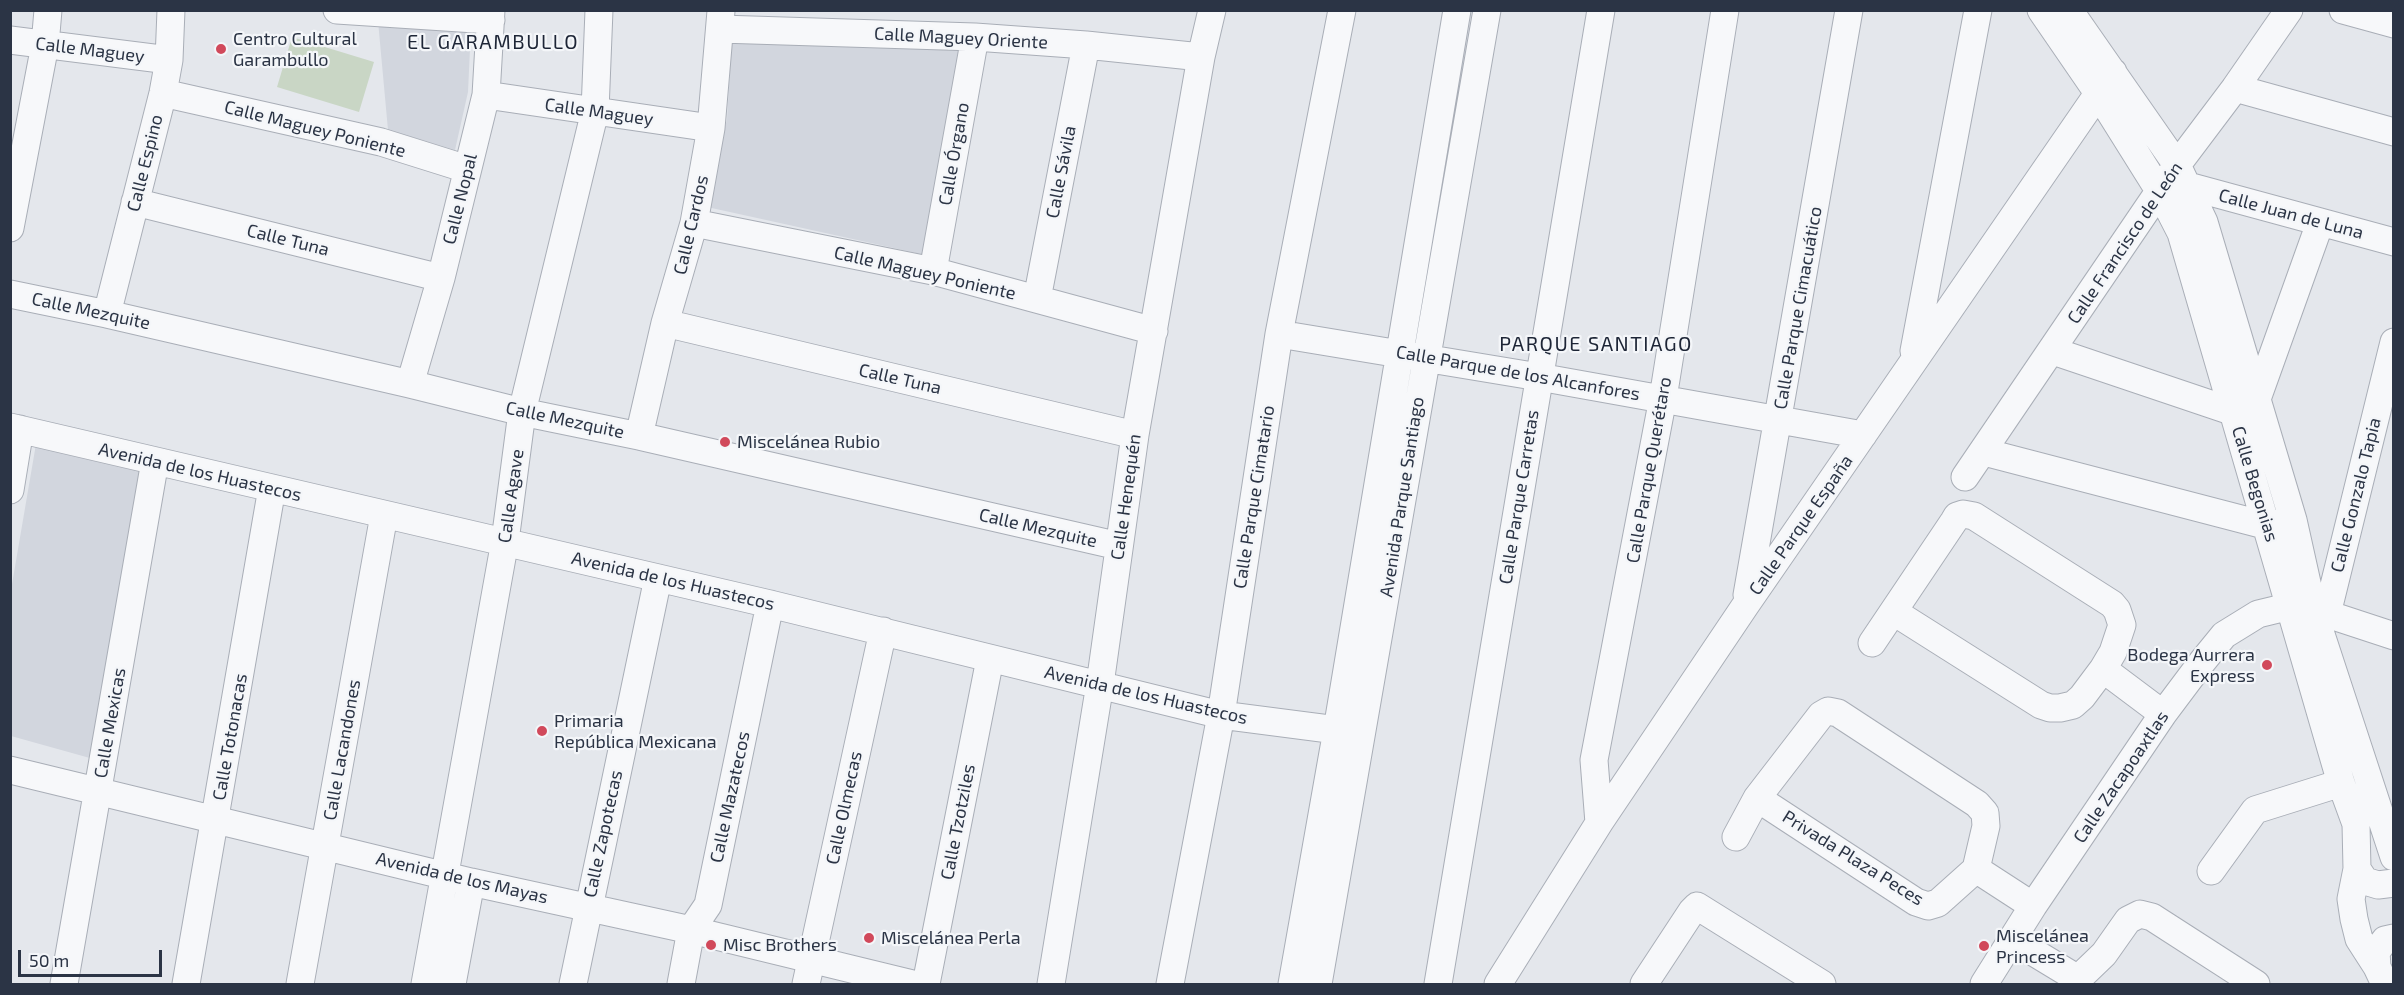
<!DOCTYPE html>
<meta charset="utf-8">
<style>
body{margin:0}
#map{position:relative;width:2404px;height:995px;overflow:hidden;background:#e4e7ec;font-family:"Exo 2",sans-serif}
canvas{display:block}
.frame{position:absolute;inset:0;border:12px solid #2b3445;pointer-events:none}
.scale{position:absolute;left:18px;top:950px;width:144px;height:27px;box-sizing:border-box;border:3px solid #2b3445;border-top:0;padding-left:8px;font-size:18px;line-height:21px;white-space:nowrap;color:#2b3445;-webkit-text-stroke:4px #f4f6f9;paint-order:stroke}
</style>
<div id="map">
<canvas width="2404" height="995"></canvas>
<div class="frame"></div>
<div class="scale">50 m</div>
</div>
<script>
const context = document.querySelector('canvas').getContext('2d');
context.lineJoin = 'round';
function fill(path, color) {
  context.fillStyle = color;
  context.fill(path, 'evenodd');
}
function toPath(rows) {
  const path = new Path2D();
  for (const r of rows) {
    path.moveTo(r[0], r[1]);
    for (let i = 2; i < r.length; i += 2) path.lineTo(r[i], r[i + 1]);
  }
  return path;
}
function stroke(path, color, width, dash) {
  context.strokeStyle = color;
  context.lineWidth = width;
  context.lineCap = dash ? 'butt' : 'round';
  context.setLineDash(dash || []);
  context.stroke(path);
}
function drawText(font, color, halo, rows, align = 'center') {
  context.font = font + ' "Exo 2",sans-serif';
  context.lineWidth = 4.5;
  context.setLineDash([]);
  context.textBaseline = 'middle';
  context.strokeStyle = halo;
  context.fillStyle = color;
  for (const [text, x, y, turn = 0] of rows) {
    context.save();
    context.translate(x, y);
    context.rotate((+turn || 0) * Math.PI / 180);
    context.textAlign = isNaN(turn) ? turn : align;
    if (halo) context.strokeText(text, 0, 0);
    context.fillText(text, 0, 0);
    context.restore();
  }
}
fill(toPath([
 [378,21,471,27,468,92,455,150,388,130],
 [732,38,960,51,930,256,707,207,727,119],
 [36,444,150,468,97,760,11,736,11,590]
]), '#d2d6de');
fill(toPath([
 [292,37,374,62,359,112,277,87]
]), '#c9d6c5');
const minor = toPath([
 [337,10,491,20],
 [2041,10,2098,93,2160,192,2181,233,2341,783,2356,824,2357,869,2351,899,2354,919,2359,939,2377,967,2385,984],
 [2069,10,2177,165,2204,222,2293,520,2313,610,2394,857],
 [2343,10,2394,24],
 [720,29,975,37,1086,45,1201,57],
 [10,40,169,60],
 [2235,88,2394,132],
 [163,93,381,142,467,169],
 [486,95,711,128],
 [2188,186,2394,242],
 [135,202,441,278],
 [694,223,933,271,1154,331],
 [10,228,45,45,48,10],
 [933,271,975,37],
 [10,294,107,314,410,384,522,412,639,436,1119,546],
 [1037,299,1086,45],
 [107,314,163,93,169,60,171,10],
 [665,323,1135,435],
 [1279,334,1539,377,1863,435],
 [1914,351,1978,10],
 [2053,351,2234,412,2257,399,2320,223],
 [410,384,441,278,486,95,491,10],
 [10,427,770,604,1221,715,1337,730],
 [639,436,665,323,694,223,711,128,721,11],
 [1984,452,2268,526,2283,522],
 [1965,477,2177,165,2235,88,2289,10],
 [10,490,20,429],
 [1747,595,1849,10],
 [2327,614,2394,342],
 [1872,643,1954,521,1957,516,1963,514,1974,516,2112,604,2117,610,2122,625,2113,652,2103,669,2082,697,2073,705,2060,708,2050,708,2041,705,1894,612],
 [2103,669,2163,714],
 [10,770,471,882,691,930,913,984],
 [1599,823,1594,760,1663,398,1725,10],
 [1736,837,1757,798,1821,715,1828,711,1838,713,1977,804,1985,813,1986,826,1976,869,1938,903,1928,906,1916,902,1757,798],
 [1976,869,2033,906],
 [2357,869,2365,881,2378,885,2394,883],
 [2211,871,2255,810,2341,783],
 [2012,939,2078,979],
 [2377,967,2376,952,2385,940,2394,938],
 [64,984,155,461],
 [186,984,272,488],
 [300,984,384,515],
 [425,984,505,541,522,412,595,111,599,10],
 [452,984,471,882],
 [573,984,658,578],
 [681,984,691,930,708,905,770,604],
 [806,984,883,631],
 [926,984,990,659],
 [1051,984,1100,684,1135,435,1201,57,1212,10],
 [1170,984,1221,715,1279,334,1342,10],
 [1292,984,1337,730,1457,10],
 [1318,984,1487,10],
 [1438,984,1601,10],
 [1498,984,1599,823,1745,606,2113,72],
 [1644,984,1692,911,1697,906,1822,984],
 [1984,984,2033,906,2163,714,2202,662,2224,635,2258,614,2291,606,2327,614,2394,636],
 [2077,984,2078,979,2104,954,2128,920,2140,914,2152,917,2256,984]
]);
stroke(minor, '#a9aeb7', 29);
stroke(minor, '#f7f8fa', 27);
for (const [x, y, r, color] of [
 [221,49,6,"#d1495b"],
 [725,442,6,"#d1495b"],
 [2267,665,6,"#d1495b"],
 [542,731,6,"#d1495b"],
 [869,938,6,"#d1495b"],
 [711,945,6,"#d1495b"],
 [1984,946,6,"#d1495b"]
]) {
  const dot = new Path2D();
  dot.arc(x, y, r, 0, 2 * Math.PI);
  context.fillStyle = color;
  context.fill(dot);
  stroke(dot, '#f4f6f9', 2);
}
drawText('18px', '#2b3445', '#f4f6f9', [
 ["Calle Maguey Oriente",961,38,3],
 ["Calle Maguey",90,50,7],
 ["Calle Maguey",599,112,8],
 ["Calle Maguey Poniente",315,129,14],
 ["Calle Órgano",954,154,-80],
 ["Calle Espino",145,163,-76],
 ["Calle Sávila",1061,172,-79],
 ["Calle Nopal",460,199,-76],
 ["Calle Juan de Luna",2291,214,15],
 ["Calle Cardos",691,225,-77],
 ["Calle Tuna",288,240,14],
 ["Calle Francisco de León",2125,243,-56],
 ["Calle Maguey Poniente",925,273,13],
 ["Calle Parque Cimacuático",1798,308,-80],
 ["Calle Mezquite",91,311,12],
 ["Calle Parque de los Alcanfores",1518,373,10],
 ["Calle Tuna",900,379,13],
 ["Calle Mezquite",565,420,12],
 ["Calle Parque Querétaro",1649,470,-80],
 ["Avenida de los Huastecos",200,472,13],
 ["Calle Begonias",2255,484,73],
 ["Calle Gonzalo Tapia",2356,495,-76],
 ["Calle Agave",511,496,-82],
 ["Calle Henequén",1126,497,-82],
 ["Calle Parque Cimatario",1254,497,-81],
 ["Avenida Parque Santiago",1402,497,-81],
 ["Calle Parque Carretas",1519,497,-81],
 ["Calle Parque España",1801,525,-55],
 ["Calle Mezquite",1038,528,13],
 ["Avenida de los Huastecos",673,581,13],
 ["Avenida de los Huastecos",1146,695,13],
 ["Calle Mexicas",110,723,-80],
 ["Calle Totonacas",230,737,-80],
 ["Calle Lacandones",342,750,-80],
 ["Calle Zacapoaxtlas",2121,777,-56],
 ["Calle Mazatecos",730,797,-78],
 ["Calle Olmecas",844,808,-78],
 ["Calle Tzotziles",958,822,-79],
 ["Calle Zapotecas",603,834,-78],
 ["Privada Plaza Peces",1853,858,32],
 ["Avenida de los Mayas",462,878,13]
]);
drawText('18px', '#2b3445', '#f4f6f9', [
 ["Centro Cultural",233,39],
 ["Garambullo",233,60],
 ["Miscelánea Rubio",737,442],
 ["Bodega Aurrera",2255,655,"right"],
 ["Express",2255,676,"right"],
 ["Primaria",554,721],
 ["República Mexicana",554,742],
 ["Miscelánea",1996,936],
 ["Princess",1996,957],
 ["Miscelánea Perla",881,938],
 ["Misc Brothers",723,945]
], 'left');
context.letterSpacing = '1.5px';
drawText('20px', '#1d2536', '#f4f6f9', [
 ["EL GARAMBULLO",493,42],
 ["PARQUE SANTIAGO",1596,344]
]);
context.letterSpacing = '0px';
</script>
